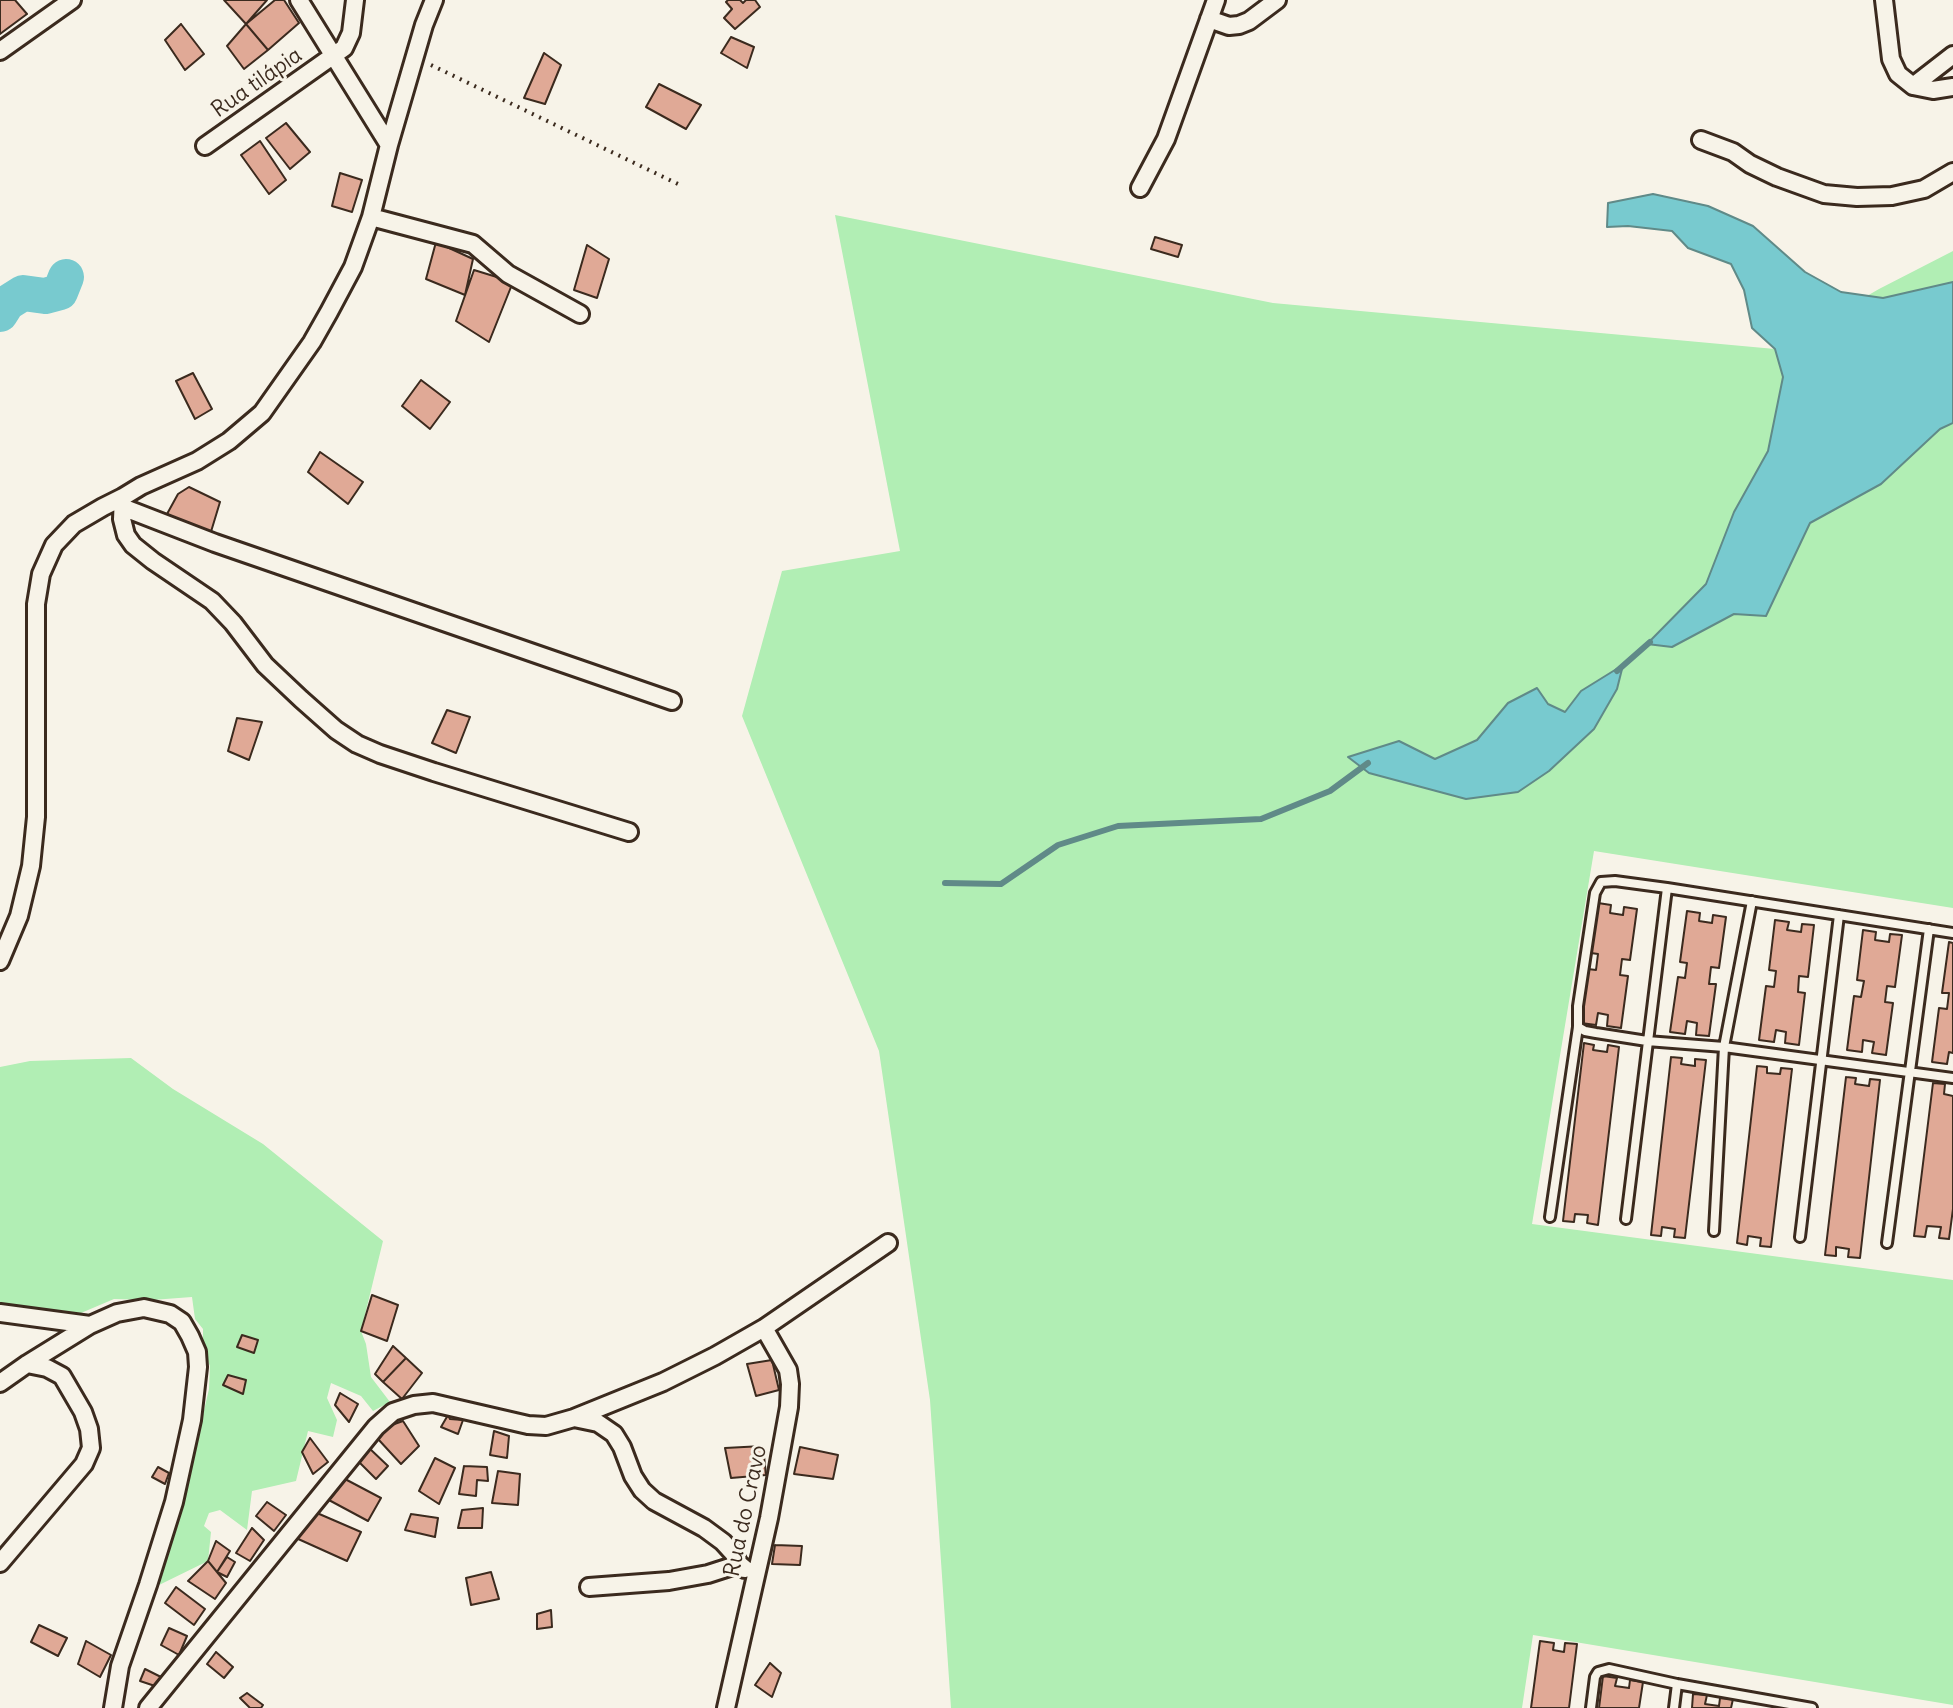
<!DOCTYPE html>
<meta charset="utf-8">
<style>
body{margin:0}
canvas{display:block;background:#f7f3e8}
</style>
<canvas width="1953" height="1708"></canvas>
<script>
const context = document.querySelector('canvas').getContext('2d');
context.lineJoin = 'round';
function fill(path, color) {
  context.fillStyle = color;
  context.fill(path, 'evenodd');
}
function toPath(rows) {
  const path = new Path2D();
  for (const r of rows) {
    path.moveTo(r[0], r[1]);
    for (let i = 2; i < r.length; i += 2) path.lineTo(r[i], r[i + 1]);
  }
  return path;
}
function stroke(path, color, width, dash) {
  context.strokeStyle = color;
  context.lineWidth = width;
  context.lineCap = dash ? 'butt' : 'round';
  context.setLineDash(dash || []);
  context.stroke(path);
}
function drawText(font, color, halo, rows, align = 'center') {
  context.font = font + ' Delius,sans-serif';
  context.lineWidth = 6;
  context.setLineDash([]);
  context.textBaseline = 'middle';
  context.strokeStyle = halo;
  context.fillStyle = color;
  for (const [text, x, y, turn = 0] of rows) {
    context.save();
    context.translate(x, y);
    context.rotate((+turn || 0) * Math.PI / 180);
    context.textAlign = isNaN(turn) ? turn : align;
    if (halo) context.strokeText(text, 0, 0);
    context.fillText(text, 0, 0);
    context.restore();
  }
}
fill(toPath([
 [835,215,1273,303,1775,349,1879,289,1953,251,1953,908,1594,851,1532,1224,1953,1280,1953,1705,1533,1635,1522,1708,951,1708,930,1400,879,1051,742,716,782,571,900,551],
 [131,1058,173,1089,263,1144,383,1241,361,1331,366,1344,371,1377,390,1402,373,1411,361,1396,331,1383,327,1398,337,1420,333,1437,308,1431,296,1481,252,1491,247,1530,220,1510,209,1513,204,1526,211,1532,208,1561,157,1586,187,1483,209,1389,210,1366,203,1350,203,1329,195,1319,192,1297,152,1300,114,1299,81,1313,0,1303,0,1067,30,1061]
]), '#b1eeb4');
const water = toPath([
 [1653,194,1708,206,1753,226,1805,272,1841,292,1883,298,1953,282,1953,423,1940,429,1881,484,1810,523,1766,616,1734,614,1672,647,1647,644,1706,584,1734,512,1768,451,1783,377,1775,349,1752,328,1744,290,1731,264,1688,248,1672,231,1628,226,1607,227,1608,203,1653,194],
 [1623,665,1617,689,1594,729,1549,771,1518,792,1466,799,1369,773,1348,757,1399,741,1435,759,1477,740,1508,703,1537,688,1548,704,1565,712,1581,691,1623,665]
]);
fill(water, '#78cacf');
stroke(water, '#608a88', 2);
stroke(toPath([
 [1617,671,1650,642],
 [945,883,1001,884,1058,845,1118,826,1261,819,1330,791,1368,763]
]), '#608a88', 6);
stroke(toPath([
 [0,314,7,303,23,293,45,296,60,292,66,277]
]), '#78cacf', 36);
const building = toPath([
 [0,0,15,0,27,14,0,34,0,0],
 [224,0,267,0,246,24,224,0],
 [275,0,284,0,299,23,268,50,246,24,275,0],
 [728,0,740,0,743,3,746,0,755,0,760,7,735,29,724,18,732,9,726,2,728,0],
 [181,24,204,54,185,70,165,40,181,24],
 [246,24,268,50,244,69,227,46,246,24],
 [731,37,754,47,747,68,721,53,731,37],
 [544,53,561,65,545,104,524,98,544,53],
 [659,84,701,105,686,129,646,107,659,84],
 [286,123,310,152,290,169,266,138,286,123],
 [260,141,286,180,269,194,241,155,260,141],
 [340,173,362,180,352,212,332,206,340,173],
 [1155,237,1182,245,1178,257,1151,249,1155,237],
 [436,242,473,259,465,295,426,279,436,242],
 [587,245,609,259,597,298,574,290,587,245],
 [474,270,513,282,489,342,456,321,474,270],
 [193,373,212,409,195,419,176,381,193,373],
 [421,380,450,402,430,429,402,406,421,380],
 [320,452,363,482,348,504,308,472,320,452],
 [189,487,220,502,210,535,167,514,178,494,189,487],
 [447,710,470,717,456,753,432,743,447,710],
 [237,718,262,722,249,760,228,751,237,718],
 [1598,903,1611,905,1610,913,1623,915,1624,907,1637,909,1630,960,1622,959,1620,975,1628,976,1621,1028,1607,1026,1608,1015,1598,1013,1596,1025,1581,1023,1588,969,1596,970,1598,954,1591,953,1598,903],
 [1687,911,1700,913,1699,921,1712,923,1713,915,1726,917,1719,968,1711,967,1709,984,1716,984,1709,1036,1696,1035,1697,1023,1687,1021,1685,1034,1670,1032,1678,977,1685,978,1687,963,1680,962,1687,911],
 [1775,920,1789,922,1787,930,1801,932,1802,924,1814,925,1808,977,1799,976,1798,992,1805,993,1799,1045,1785,1043,1786,1032,1776,1030,1774,1042,1759,1040,1766,986,1774,987,1776,971,1769,970,1775,920],
 [1863,930,1876,932,1875,940,1889,942,1890,934,1902,935,1895,987,1887,986,1885,1002,1893,1003,1886,1055,1872,1053,1874,1042,1863,1040,1862,1052,1847,1050,1854,996,1861,997,1864,981,1857,980,1863,930],
 [1949,942,1953,943,1953,1053,1949,1052,1947,1064,1932,1062,1939,1008,1947,1009,1949,993,1942,993,1949,942],
 [1584,1043,1594,1045,1593,1050,1607,1052,1608,1045,1619,1047,1598,1225,1587,1223,1588,1215,1575,1214,1574,1222,1563,1221,1584,1043],
 [1671,1057,1682,1058,1681,1064,1695,1066,1695,1059,1706,1060,1685,1238,1674,1237,1675,1229,1662,1227,1661,1236,1651,1235,1671,1057],
 [1757,1066,1767,1067,1767,1073,1780,1074,1781,1068,1792,1069,1771,1247,1760,1246,1761,1238,1748,1236,1747,1245,1737,1243,1757,1066],
 [1846,1077,1856,1078,1855,1084,1869,1086,1870,1079,1880,1080,1860,1258,1848,1257,1849,1249,1836,1247,1836,1256,1825,1255,1846,1077],
 [1933,1083,1945,1084,1944,1094,1953,1096,1953,1209,1949,1239,1939,1238,1941,1227,1927,1226,1925,1237,1914,1236,1933,1083],
 [372,1295,398,1305,387,1341,361,1331,372,1295],
 [242,1335,258,1340,254,1353,237,1347,242,1335],
 [393,1346,406,1358,383,1382,375,1374,393,1346],
 [406,1358,422,1373,402,1399,383,1382,406,1358],
 [772,1360,779,1390,756,1396,747,1364,772,1360],
 [228,1375,246,1380,243,1394,223,1385,228,1375],
 [340,1393,358,1404,349,1422,335,1405,340,1393],
 [448,1415,450,1419,463,1420,458,1434,441,1427,448,1415],
 [403,1421,419,1446,401,1464,378,1439,386,1427,403,1421],
 [494,1431,509,1436,507,1458,490,1455,494,1431],
 [310,1438,328,1462,313,1474,302,1452,310,1438],
 [763,1446,766,1475,731,1478,725,1448,763,1446],
 [368,1447,388,1466,376,1479,358,1461,368,1447],
 [800,1447,838,1455,833,1479,794,1474,800,1447],
 [435,1458,455,1468,439,1504,419,1491,435,1458],
 [464,1466,487,1467,488,1481,477,1480,476,1496,459,1494,464,1466],
 [158,1467,169,1473,165,1484,152,1477,158,1467],
 [498,1471,520,1474,518,1505,492,1503,498,1471],
 [345,1479,381,1498,368,1521,327,1499,345,1479],
 [267,1502,286,1515,274,1531,256,1516,267,1502],
 [483,1508,482,1528,458,1528,462,1510,483,1508],
 [317,1513,361,1532,347,1561,296,1538,317,1513],
 [411,1514,438,1518,435,1537,405,1530,411,1514],
 [252,1528,264,1540,250,1561,236,1553,252,1528],
 [216,1541,230,1551,217,1572,208,1561,216,1541],
 [775,1545,802,1546,800,1565,772,1564,775,1545],
 [227,1557,235,1562,227,1577,217,1572,227,1557],
 [208,1561,226,1583,215,1599,188,1581,208,1561],
 [491,1572,499,1599,471,1605,466,1578,491,1572],
 [176,1587,205,1609,194,1625,165,1603,176,1587],
 [551,1610,552,1627,537,1629,537,1614,551,1610],
 [39,1625,67,1638,58,1656,31,1642,39,1625],
 [169,1628,187,1636,179,1655,161,1645,169,1628],
 [86,1641,111,1655,100,1677,78,1664,86,1641],
 [1540,1641,1554,1643,1553,1650,1564,1652,1565,1643,1577,1644,1569,1708,1531,1708,1540,1641],
 [216,1652,233,1667,224,1678,207,1664,216,1652],
 [770,1663,781,1673,772,1697,755,1685,770,1663],
 [145,1669,161,1677,155,1686,140,1681,145,1669],
 [1603,1676,1617,1678,1615,1686,1629,1688,1630,1680,1643,1682,1639,1708,1599,1708,1603,1676],
 [247,1693,263,1705,261,1708,250,1708,240,1698,247,1693],
 [1693,1694,1707,1695,1705,1704,1719,1706,1720,1698,1733,1699,1731,1708,1692,1708,1693,1694]
]);
fill(building, '#e0a996');
stroke(building, '#3b2a1e', 2);
const service = toPath([
 [1578,1027,1585,1031,1596,1033,1647,1041,1724,1047,1953,1078],
 [1550,1217,1578,1027,1578,1006,1595,893,1601,882,1615,881,1667,888,1953,933],
 [1626,1219,1667,888],
 [1714,1231,1724,1047,1752,901],
 [1800,1237,1839,915],
 [1887,1243,1929,929],
 [1591,1708,1595,1677,1598,1672,1609,1669,1677,1684,1812,1708],
 [1674,1708,1677,1684]
]);
const minor = toPath([
 [299,0,389,145],
 [434,0,424,25,389,145,371,217,353,267,329,312,312,342,262,413,229,441,197,461,141,486,123,497,122,519,126,535,133,545,153,561,212,601,233,623,265,665,301,699,336,730,357,744,380,754,434,772,629,832],
 [1884,0,1891,59,1898,74,1913,86,1933,90,1953,87],
 [1209,19,1229,26,1239,25,1249,21,1277,0],
 [0,51,72,0],
 [1913,86,1953,55],
 [1701,140,1733,152,1750,164,1777,177,1824,194,1857,197,1892,196,1924,189,1953,172],
 [205,146,344,48,351,33,355,0],
 [1140,188,1166,139,1216,0],
 [371,217,473,244,508,274,580,314],
 [122,507,215,543,672,701],
 [0,961,19,916,31,866,36,817,36,604,41,574,54,545,74,524,103,507,123,497],
 [0,1313,90,1325],
 [0,1383,27,1364,90,1325,117,1313,144,1308,170,1314,182,1322,190,1336,197,1352,198,1367,192,1420,174,1502,148,1585,120,1666,113,1708],
 [574,1418,598,1423,614,1434,622,1447,633,1476,642,1490,654,1501,704,1528,723,1542,733,1553,739,1564],
 [0,1563,84,1464,91,1448,89,1429,83,1412,62,1376,47,1368,27,1364],
 [589,1587,669,1581,708,1574,739,1564,745,1569],
 [148,1708,376,1427,393,1412,414,1405,433,1403,528,1425,546,1426,574,1418,663,1382,715,1356,764,1328,888,1243],
 [726,1708,769,1518,789,1407,790,1384,788,1370,764,1328]
]);
stroke(service, '#3b2a1e', 14);
stroke(minor, '#3b2a1e', 22);
stroke(toPath([
 [431,65,678,184]
]), '#3b2a1e', 4, [2, 6]);
stroke(service, '#f7f3e8', 8);
stroke(minor, '#f7f3e8', 16);
drawText('22px', '#3b2a1e', '#f7f3e8', [
 ["Rua tilápia",257,83,-35],
 ["Rua do Cravo",746,1511,-78]
]);
</script>
